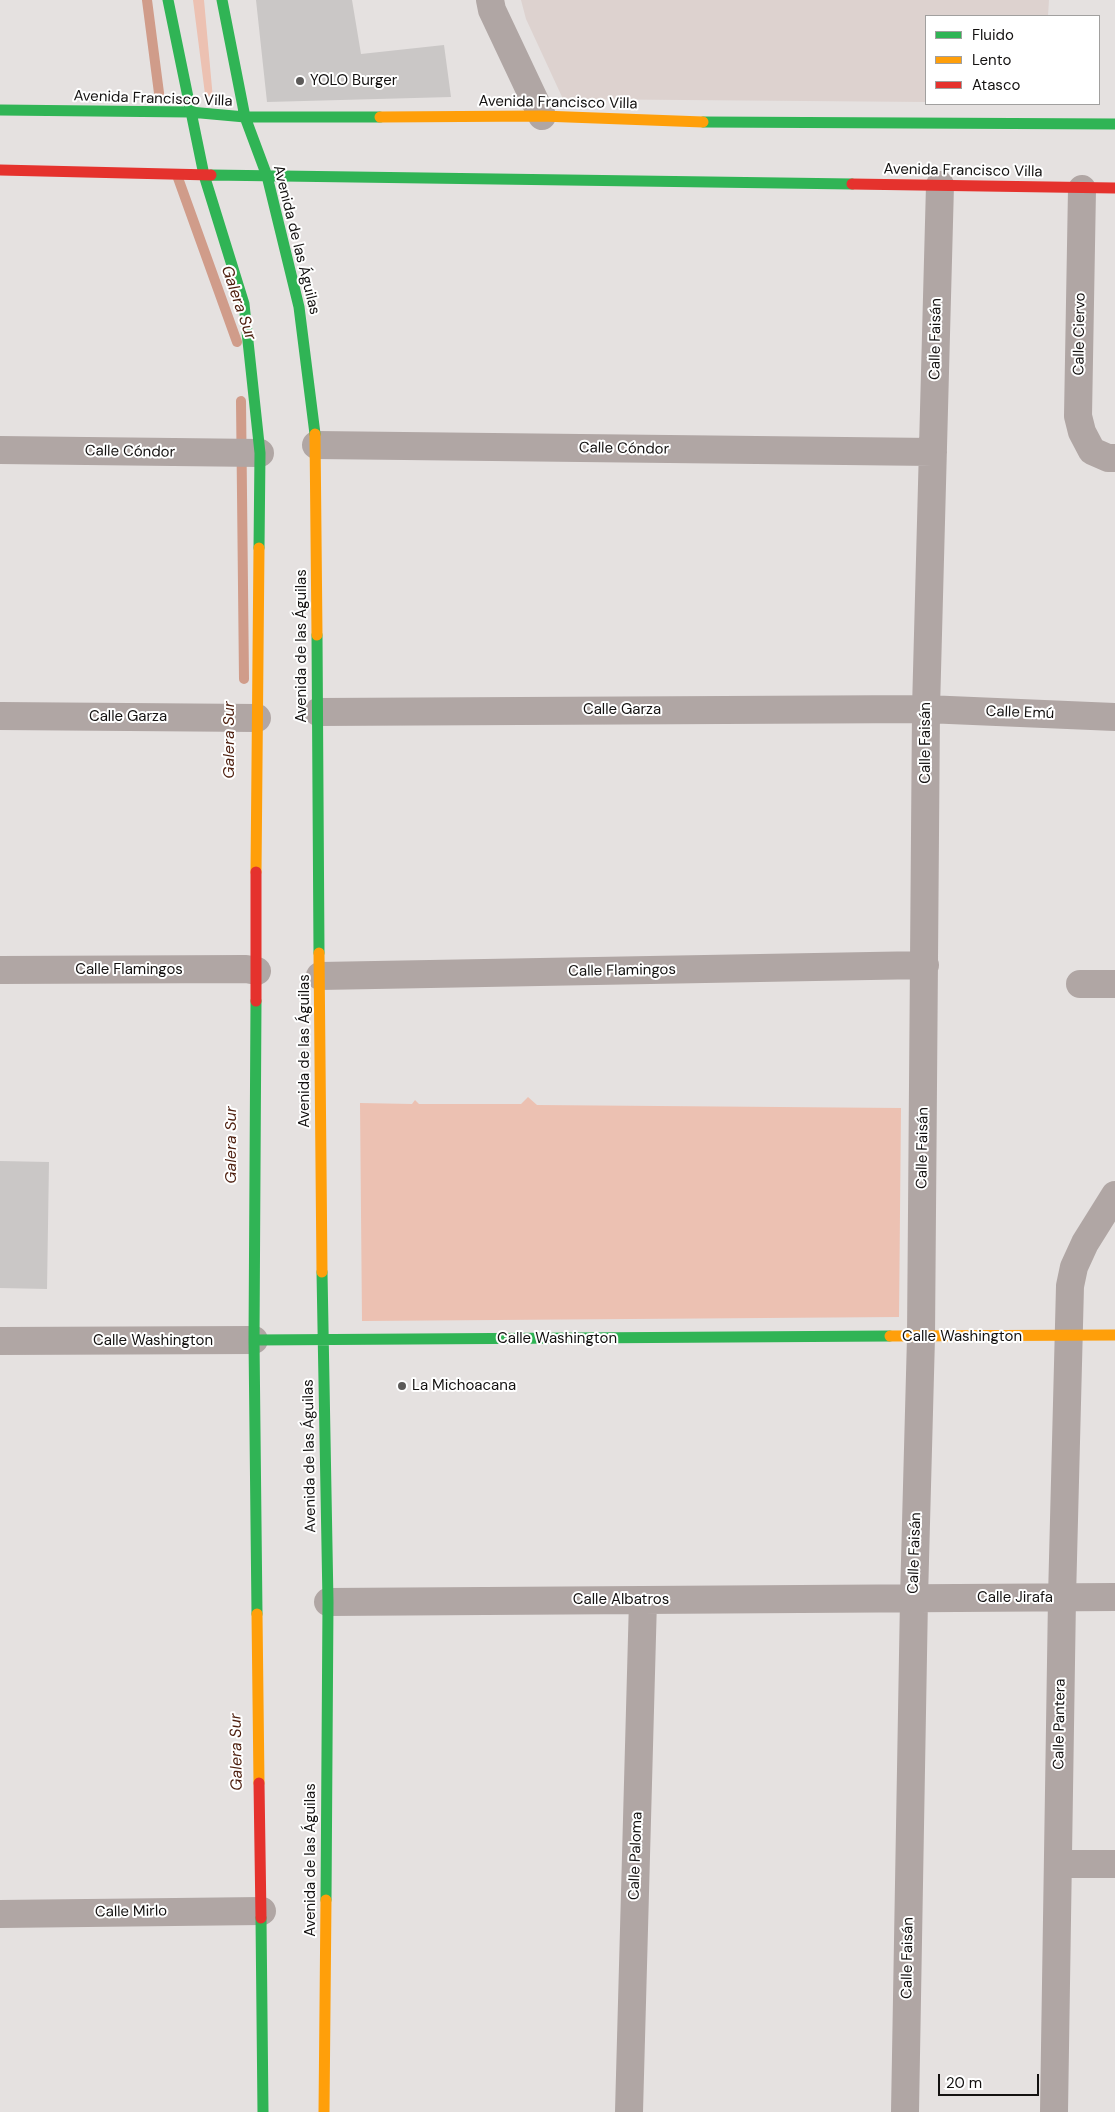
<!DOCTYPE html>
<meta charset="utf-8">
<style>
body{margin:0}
#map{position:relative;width:1115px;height:2112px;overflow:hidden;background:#e5e1e0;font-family:"DM Sans",sans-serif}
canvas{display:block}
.legend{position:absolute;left:925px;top:15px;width:175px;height:90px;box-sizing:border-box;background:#fff;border:1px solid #a1a09f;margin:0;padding:6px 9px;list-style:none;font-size:15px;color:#131110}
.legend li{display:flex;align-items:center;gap:10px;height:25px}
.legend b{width:25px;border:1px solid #a1a09f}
.scale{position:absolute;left:938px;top:2074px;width:101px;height:22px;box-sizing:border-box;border:2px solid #131110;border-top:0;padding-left:6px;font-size:15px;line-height:18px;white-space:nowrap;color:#131110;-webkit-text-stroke:4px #fff;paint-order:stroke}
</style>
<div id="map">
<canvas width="1115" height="2112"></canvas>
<ul class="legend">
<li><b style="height:6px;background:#30b455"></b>Fluido</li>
<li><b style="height:6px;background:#ff9f0a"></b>Lento</li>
<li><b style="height:6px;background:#e5322d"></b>Atasco</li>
</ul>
<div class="scale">20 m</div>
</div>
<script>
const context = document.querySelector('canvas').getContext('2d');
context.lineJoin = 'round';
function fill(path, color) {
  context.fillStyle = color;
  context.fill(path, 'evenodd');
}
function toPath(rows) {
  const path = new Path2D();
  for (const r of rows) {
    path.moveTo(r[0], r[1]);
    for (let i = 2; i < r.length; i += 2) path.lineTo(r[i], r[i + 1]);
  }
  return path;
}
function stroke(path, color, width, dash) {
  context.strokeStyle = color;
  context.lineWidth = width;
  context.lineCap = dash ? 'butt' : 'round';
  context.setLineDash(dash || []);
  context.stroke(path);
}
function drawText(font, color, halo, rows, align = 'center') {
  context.font = font + ' "DM Sans",sans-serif';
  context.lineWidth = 4;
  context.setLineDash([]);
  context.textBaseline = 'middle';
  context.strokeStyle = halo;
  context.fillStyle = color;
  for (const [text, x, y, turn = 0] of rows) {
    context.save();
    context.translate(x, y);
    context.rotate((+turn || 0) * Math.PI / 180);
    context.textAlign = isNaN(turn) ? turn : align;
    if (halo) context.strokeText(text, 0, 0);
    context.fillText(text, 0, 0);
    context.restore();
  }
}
fill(toPath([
 [521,0,1049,0,1048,16,926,16,926,102,563,99,526,19]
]), '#ddd2cf');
fill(toPath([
 [193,0,204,0,213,99,206,102],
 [528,1097,537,1105,901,1108,899,1317,362,1321,360,1103,412,1104,415,1100,419,1104,521,1104]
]), '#ecc1b2');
stroke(toPath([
 [147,0,159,93],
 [178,178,237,342],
 [241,401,244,679]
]), '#d09c8a', 10);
fill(toPath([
 [256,0,352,0,361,54,444,45,451,97,267,102],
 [0,1161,49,1162,47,1289,0,1288]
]), '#cac7c6');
stroke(toPath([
 [490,0,492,10,542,116],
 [1082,189,1078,416,1082,432,1092,451,1108,458,1115,458],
 [316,445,933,452],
 [0,450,260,453],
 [318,712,926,709,1115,717],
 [0,716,257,718],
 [0,970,246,969,257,971],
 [320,976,925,965],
 [1080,984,1115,984],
 [0,1341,254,1340],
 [328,1602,1115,1597],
 [1058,1864,1115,1864],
 [0,1914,262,1911],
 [629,2112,643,1600],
 [905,2112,914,1598,921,1337,926,709,940,185],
 [1054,2112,1062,1598,1070,1286,1074,1267,1085,1243,1115,1195]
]), '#b0a6a4', 28);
stroke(toPath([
 [168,0,204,175,244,304,260,453,259,548],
 [222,0,245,117,267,176,299,307,315,434],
 [0,110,190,112,245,117,380,117],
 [703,122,1115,124],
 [211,175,852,184],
 [317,635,319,953],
 [256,1001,254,1340,257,1614],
 [322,1272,328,1602,326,1900],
 [254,1340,890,1336],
 [261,1918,263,2112]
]), '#30b455', 11);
stroke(toPath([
 [380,117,542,116,703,122],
 [315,434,317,635],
 [256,872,259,548],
 [319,953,322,1272],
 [890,1336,1115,1335],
 [257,1614,259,1783],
 [324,2112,326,1900]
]), '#ff9f0a', 11);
stroke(toPath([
 [0,170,211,175],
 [852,184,1115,188],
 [256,1001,256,872],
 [259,1783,261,1918]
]), '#e5322d', 11);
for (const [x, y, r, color] of [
 [300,81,5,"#5c5a59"],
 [402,1386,5,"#5c5a59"]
]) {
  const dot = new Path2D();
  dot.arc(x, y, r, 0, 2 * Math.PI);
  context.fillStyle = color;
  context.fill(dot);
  stroke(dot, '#fff', 2);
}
drawText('15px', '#131110', '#fff', [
 ["YOLO Burger",310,81],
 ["La Michoacana",412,1386]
], 'left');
drawText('15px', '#131110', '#fff', [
 ["Avenida Francisco Villa",153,99,2],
 ["Avenida Francisco Villa",558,103,1],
 ["Avenida Francisco Villa",963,171,1],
 ["Avenida de las Águilas",296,240,76],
 ["Calle Ciervo",1080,334,-89],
 ["Calle Faisán",936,339,-89],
 ["Calle Cóndor",624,449,1],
 ["Calle Cóndor",130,452,1],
 ["Avenida de las Águilas",302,646,-90],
 ["Calle Garza",622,710],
 ["Calle Emú",1020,713,2],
 ["Calle Garza",128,717],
 ["Calle Faisán",926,743,-90],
 ["Calle Flamingos",129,970],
 ["Calle Flamingos",622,971,-1],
 ["Avenida de las Águilas",305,1051,-90],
 ["Calle Faisán",923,1148,-89],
 ["Calle Washington",962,1337],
 ["Calle Washington",557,1339],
 ["Calle Washington",153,1341],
 ["Avenida de las Águilas",310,1456,-91],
 ["Calle Faisán",915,1553,-88],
 ["Calle Jirafa",1015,1598],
 ["Calle Albatros",621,1600],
 ["Calle Pantera",1060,1724,-89],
 ["Calle Paloma",636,1856,-88],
 ["Avenida de las Águilas",311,1860,-90],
 ["Calle Mirlo",131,1912,-1],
 ["Calle Faisán",908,1958,-89]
]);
drawText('italic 16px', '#4d1e0d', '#fff', [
 ["Galera Sur",238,303,71],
 ["Galera Sur",230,740,-90],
 ["Galera Sur",232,1145,-90],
 ["Galera Sur",237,1752,-91]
]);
</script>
